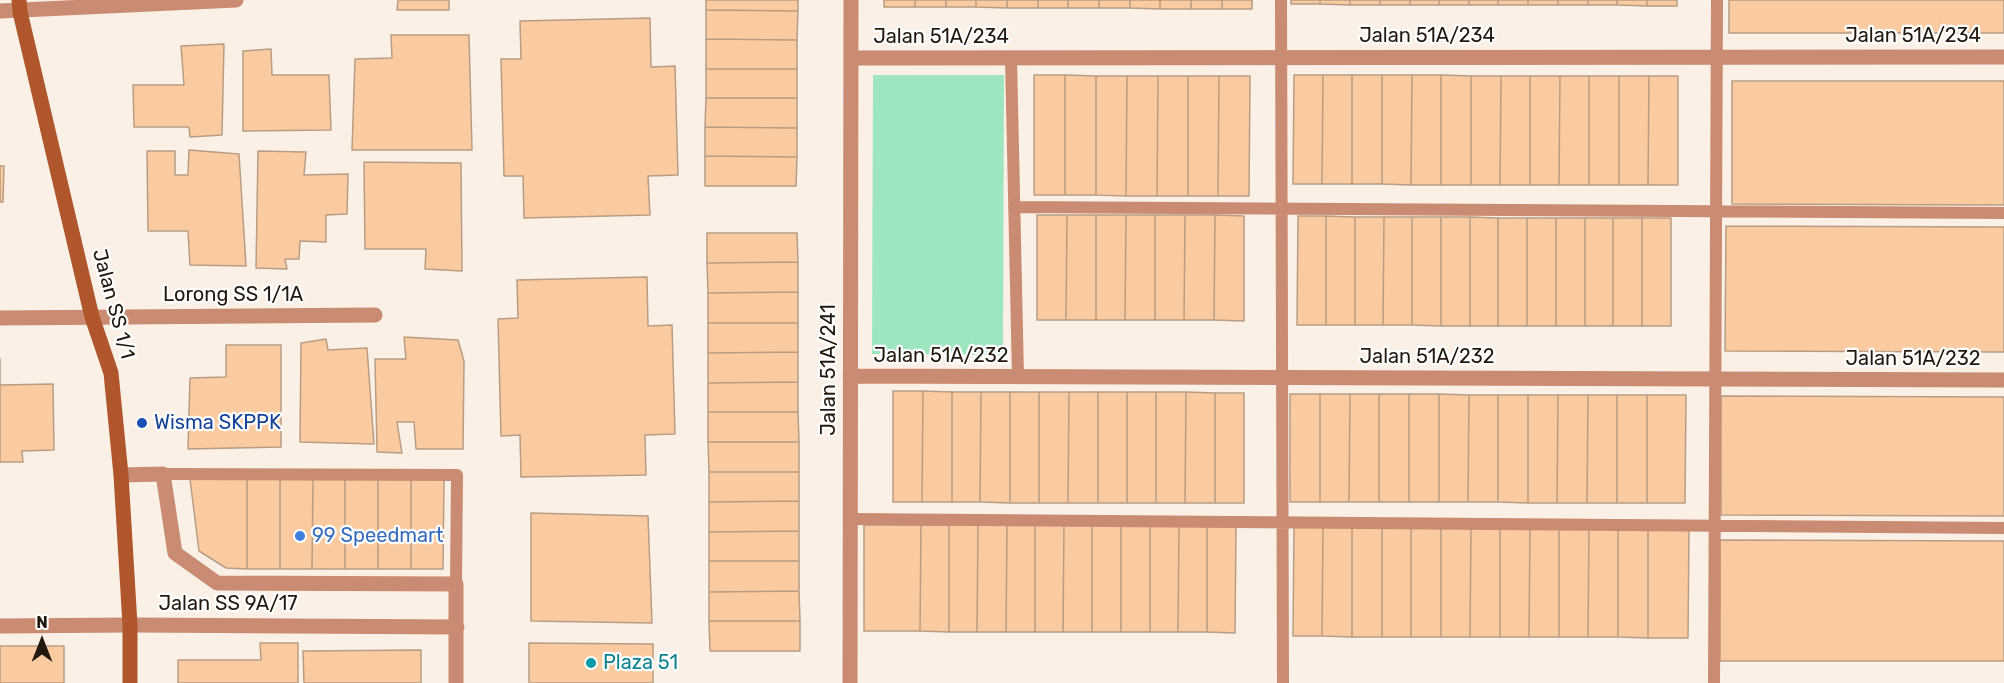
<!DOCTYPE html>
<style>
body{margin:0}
#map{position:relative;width:2004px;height:683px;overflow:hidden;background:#fbf0e5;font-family:Rubik,sans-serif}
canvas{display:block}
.north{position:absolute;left:12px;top:611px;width:60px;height:60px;-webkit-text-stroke:4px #fff;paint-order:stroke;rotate:0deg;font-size:16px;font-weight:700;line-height:24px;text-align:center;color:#22190e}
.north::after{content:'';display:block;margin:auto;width:21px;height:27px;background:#22190e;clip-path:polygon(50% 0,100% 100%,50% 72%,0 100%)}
</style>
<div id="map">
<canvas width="2004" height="683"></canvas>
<div class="north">N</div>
</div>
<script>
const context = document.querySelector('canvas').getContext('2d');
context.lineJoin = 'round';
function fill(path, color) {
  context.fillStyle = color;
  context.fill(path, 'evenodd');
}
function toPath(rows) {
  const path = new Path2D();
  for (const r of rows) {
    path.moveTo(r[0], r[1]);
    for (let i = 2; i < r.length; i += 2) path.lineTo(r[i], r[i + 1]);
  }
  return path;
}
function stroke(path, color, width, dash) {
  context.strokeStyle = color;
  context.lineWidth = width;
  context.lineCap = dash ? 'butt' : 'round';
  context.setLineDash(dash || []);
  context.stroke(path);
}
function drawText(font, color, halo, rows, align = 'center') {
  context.font = font + ' Rubik,sans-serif';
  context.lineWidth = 4.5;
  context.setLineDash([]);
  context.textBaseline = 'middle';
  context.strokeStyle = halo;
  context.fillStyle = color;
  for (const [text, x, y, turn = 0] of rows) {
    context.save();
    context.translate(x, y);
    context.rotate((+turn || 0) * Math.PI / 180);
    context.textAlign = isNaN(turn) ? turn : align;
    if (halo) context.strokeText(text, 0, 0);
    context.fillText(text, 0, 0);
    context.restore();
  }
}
fill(toPath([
 [873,75,1004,75,1003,355,872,354]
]), '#9ee6bf');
const building = toPath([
 [398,0,449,0,449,10,397,10,398,0],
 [706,0,798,0,798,11,706,10,706,0],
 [884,0,915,0,915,7,884,7,884,0],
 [915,0,946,0,946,7,915,7,915,0],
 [946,0,976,0,976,7,946,7,946,0],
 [976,0,1007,0,1007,8,976,7,976,0],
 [1007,0,1038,0,1038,8,1007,8,1007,0],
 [1038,0,1068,0,1068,8,1038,8,1038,0],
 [1068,0,1099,0,1099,8,1068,8,1068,0],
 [1099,0,1130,0,1130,8,1099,8,1099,0],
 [1130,0,1160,0,1160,9,1130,8,1130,0],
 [1160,0,1191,0,1191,9,1160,9,1160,0],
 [1191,0,1222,0,1222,9,1191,9,1191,0],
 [1222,0,1252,0,1252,9,1222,9,1222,0],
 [1291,0,1320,0,1320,4,1291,4,1291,0],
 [1320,0,1350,0,1350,5,1320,4,1320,0],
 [1350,0,1380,0,1380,5,1350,5,1350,0],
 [1380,0,1410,0,1410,5,1380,5,1380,0],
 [1410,0,1439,0,1439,5,1410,5,1410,0],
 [1439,0,1469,0,1469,5,1439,5,1439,0],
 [1469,0,1498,0,1498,5,1469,5,1469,0],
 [1498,0,1528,0,1528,5,1498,5,1498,0],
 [1528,0,1558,0,1558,5,1528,5,1528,0],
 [1558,0,1588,0,1588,5,1558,5,1558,0],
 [1588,0,1617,0,1617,5,1588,5,1588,0],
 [1617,0,1647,0,1647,6,1617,5,1617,0],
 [1647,0,1677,0,1677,6,1647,6,1647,0],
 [1729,0,2004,0,2004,33,1729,33,1729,0],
 [706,10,798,11,797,40,706,39,706,10],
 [650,18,651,67,675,66,678,175,648,176,650,215,524,218,523,176,504,176,501,59,521,59,520,21,650,18],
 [391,35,469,35,472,150,352,150,355,59,392,58,391,35],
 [706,39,797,40,797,69,706,69,706,39],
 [224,44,222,135,190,137,189,127,134,127,133,85,184,85,181,46,224,44],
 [271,49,272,75,329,75,331,130,243,131,243,51,271,49],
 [706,69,797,69,797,98,706,98,706,69],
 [1034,75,1065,75,1065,195,1034,195,1034,75],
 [1065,75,1096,76,1096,195,1065,195,1065,75],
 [1294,75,1323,75,1322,184,1293,184,1294,75],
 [1323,75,1352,75,1352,184,1322,184,1323,75],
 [1352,75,1382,75,1382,184,1352,184,1352,75],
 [1382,75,1412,75,1411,185,1382,184,1382,75],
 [1412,75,1441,75,1441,185,1411,185,1412,75],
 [1441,75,1471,76,1471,185,1441,185,1441,75],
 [1096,76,1127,76,1126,196,1096,195,1096,76],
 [1127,76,1158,76,1157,196,1126,196,1127,76],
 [1158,76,1188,76,1188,196,1157,196,1158,76],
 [1188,76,1219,76,1218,196,1188,196,1188,76],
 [1219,76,1250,76,1249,196,1218,196,1219,76],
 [1471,76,1501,76,1500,185,1471,185,1471,76],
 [1501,76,1530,76,1530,185,1500,185,1501,76],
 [1530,76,1560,76,1559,185,1530,185,1530,76],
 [1560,76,1589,76,1589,185,1559,185,1560,76],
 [1589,76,1619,76,1619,185,1589,185,1589,76],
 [1619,76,1649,76,1648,185,1619,185,1619,76],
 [1649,76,1678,76,1678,185,1648,185,1649,76],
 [1732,81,2004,81,2004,205,1732,204,1732,81],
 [706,98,797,98,797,128,705,127,706,98],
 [705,127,797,128,797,157,705,156,705,127],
 [189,150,239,154,246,266,190,265,188,231,148,231,147,151,175,151,175,175,188,175,189,150],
 [258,151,306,152,304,175,348,174,347,214,326,215,326,242,300,241,299,259,285,259,287,269,256,268,258,151],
 [705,156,797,157,796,186,705,186,705,156],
 [364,162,461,163,462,271,425,269,426,249,365,249,364,162],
 [0,166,4,166,3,202,0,202,0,166],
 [1037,215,1067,215,1066,320,1037,320,1037,215],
 [1067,215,1096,215,1096,320,1066,320,1067,215],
 [1096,215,1126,215,1125,320,1096,320,1096,215],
 [1126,215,1155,215,1155,320,1125,320,1126,215],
 [1155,215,1185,215,1184,320,1155,320,1155,215],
 [1185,215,1215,215,1214,320,1184,320,1185,215],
 [1215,215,1244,216,1244,321,1214,320,1215,215],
 [1298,216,1326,216,1326,325,1297,325,1298,216],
 [1326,216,1355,217,1355,325,1326,325,1326,216],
 [1355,217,1384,217,1383,325,1355,325,1355,217],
 [1384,217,1412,217,1412,325,1383,325,1384,217],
 [1412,217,1441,217,1441,326,1412,325,1412,217],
 [1441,217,1470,217,1470,326,1441,326,1441,217],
 [1470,217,1498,218,1498,326,1470,326,1470,217],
 [1498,218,1527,218,1527,326,1498,326,1498,218],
 [1527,218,1556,218,1556,326,1527,326,1527,218],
 [1556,218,1585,218,1585,326,1556,326,1556,218],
 [1585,218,1613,218,1613,326,1585,326,1585,218],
 [1613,218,1642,218,1642,326,1613,326,1613,218],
 [1642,218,1671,218,1671,326,1642,326,1642,218],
 [1726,226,2004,227,2004,352,1725,351,1726,226],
 [707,233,797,233,798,262,707,263,707,233],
 [798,262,798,292,708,293,707,263,798,262],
 [647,277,648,326,672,325,675,434,645,435,646,475,521,477,520,435,501,436,498,319,518,318,517,280,647,277],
 [798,292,798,323,708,323,708,293,798,292],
 [708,323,798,323,798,352,708,353,708,323],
 [404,337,458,340,464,361,463,449,416,449,414,422,397,422,402,453,377,452,375,359,406,359,404,337],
 [326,339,328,350,367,348,374,444,300,442,301,343,326,339],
 [226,345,281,345,281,447,188,449,190,378,226,377,226,345],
 [798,352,798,382,708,383,708,353,798,352],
 [0,359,0,385,53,384,54,450,22,451,23,462,0,462,0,359],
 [798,382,798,412,708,412,708,383,798,382],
 [893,391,923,391,922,502,893,502,893,391],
 [923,391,952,392,952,502,922,502,923,391],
 [952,392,981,392,980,502,952,502,952,392],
 [981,392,1010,392,1010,503,980,502,981,392],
 [1010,392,1039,392,1039,503,1010,503,1010,392],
 [1039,392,1069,392,1068,503,1039,503,1039,392],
 [1069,392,1098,392,1098,503,1068,503,1069,392],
 [1098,392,1127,392,1127,503,1098,503,1098,392],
 [1127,392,1156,392,1156,503,1127,503,1127,392],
 [1156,392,1186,392,1185,503,1156,503,1156,392],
 [1186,392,1215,393,1215,503,1185,503,1186,392],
 [1215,393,1244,393,1244,503,1215,503,1215,393],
 [1290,394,1320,394,1320,502,1290,502,1290,394],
 [1320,394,1350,394,1349,502,1320,502,1320,394],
 [1350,394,1379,394,1379,502,1349,502,1350,394],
 [1379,394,1409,394,1409,502,1379,502,1379,394],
 [1409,394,1439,394,1439,502,1409,502,1409,394],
 [1439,394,1469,395,1468,502,1439,502,1439,394],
 [1469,395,1498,395,1498,502,1468,502,1469,395],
 [1498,395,1528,395,1528,503,1498,502,1498,395],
 [1528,395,1558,395,1557,503,1528,503,1528,395],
 [1558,395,1588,395,1587,503,1557,503,1558,395],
 [1588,395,1617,395,1617,503,1587,503,1588,395],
 [1617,395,1647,395,1647,503,1617,503,1617,395],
 [1647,395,1686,395,1685,503,1647,503,1647,395],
 [1721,396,2004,397,2004,516,1721,515,1721,396],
 [708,412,798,412,799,442,708,442,708,412],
 [708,442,799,442,799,472,709,472,708,442],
 [709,472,799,472,799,501,709,502,709,472],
 [190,479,247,479,247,569,226,568,199,551,190,479],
 [247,479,280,479,280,569,247,569,247,479],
 [280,479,313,479,312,569,280,569,280,479],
 [313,479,345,479,345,569,312,569,313,479],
 [345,479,378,479,378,569,345,569,345,479],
 [378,479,411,479,411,569,378,569,378,479],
 [411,479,444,479,443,569,411,569,411,479],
 [799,501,799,531,709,532,709,502,799,501],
 [531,513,648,516,652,623,531,621,531,513],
 [864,525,921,525,920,631,864,631,864,525],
 [921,525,949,525,949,632,920,631,921,525],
 [949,525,978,525,977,632,949,632,949,525],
 [978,525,1007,525,1006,632,977,632,978,525],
 [1007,525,1035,525,1035,632,1006,632,1007,525],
 [1035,525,1064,525,1063,632,1035,632,1035,525],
 [1064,525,1092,525,1092,632,1063,632,1064,525],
 [1092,525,1121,525,1121,632,1092,632,1092,525],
 [1121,525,1150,526,1150,632,1121,632,1121,525],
 [1150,526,1179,526,1178,632,1150,632,1150,526],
 [1179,526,1207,526,1207,632,1178,632,1179,526],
 [1207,526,1236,526,1235,633,1207,632,1207,526],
 [1294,526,1323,526,1322,636,1293,636,1294,526],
 [1323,526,1352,526,1352,637,1322,636,1323,526],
 [1352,526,1382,526,1382,637,1352,637,1352,526],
 [1382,526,1411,526,1411,637,1382,637,1382,526],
 [1411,526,1441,526,1441,637,1411,637,1411,526],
 [1441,526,1471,526,1470,637,1441,637,1441,526],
 [1471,526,1500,526,1500,637,1470,637,1471,526],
 [1500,526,1530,526,1529,637,1500,637,1500,526],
 [1530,526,1559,526,1559,637,1529,637,1530,526],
 [1559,526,1589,527,1588,637,1559,637,1559,526],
 [1589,527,1618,527,1618,637,1588,637,1589,527],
 [1618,527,1648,527,1648,638,1618,637,1618,527],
 [1648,527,1689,527,1688,638,1648,638,1648,527],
 [799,531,799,561,709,561,709,532,799,531],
 [1720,540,2004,541,2004,661,1720,661,1720,540],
 [709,561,799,561,799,591,709,592,709,561],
 [799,591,800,621,709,621,709,592,799,591],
 [709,621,800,621,800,651,710,651,709,621],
 [260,643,298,643,298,683,178,683,178,660,261,660,260,643],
 [529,643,653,644,653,683,529,683,529,643],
 [0,646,64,646,64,683,0,683,0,646],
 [421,650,421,683,304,683,303,651,421,650]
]);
fill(building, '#facba1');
stroke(building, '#b89d84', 1.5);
stroke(toPath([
 [1281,0,1283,683],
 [1011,58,1018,377],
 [1014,207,2004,213],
 [163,474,457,475,456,584],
 [850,519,2004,528],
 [1714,683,1717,0]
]), '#c98b71', 12);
stroke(toPath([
 [0,11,236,0],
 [851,58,2004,57],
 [0,318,375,315],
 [850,376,2004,380],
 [121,475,163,474,175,553,217,583,456,584,456,683],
 [0,626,130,625,457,627],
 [850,683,851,0]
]), '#c98b71', 15);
stroke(toPath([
 [19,0,20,12,92,317,111,373,121,475,130,625,130,683]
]), '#af562d', 15);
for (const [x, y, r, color] of [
 [142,423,6,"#1a4fb4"],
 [300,536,6,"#3f7fe0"],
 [591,663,6,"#0f9aa8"]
]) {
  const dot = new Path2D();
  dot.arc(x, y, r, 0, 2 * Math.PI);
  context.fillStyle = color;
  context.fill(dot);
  stroke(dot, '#fff', 2);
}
drawText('20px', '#22190e', '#fff', [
 ["Jalan 51A/234",1427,36],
 ["Jalan 51A/234",1913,36],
 ["Jalan 51A/234",941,37],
 ["Lorong SS 1/1A",233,295],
 ["Jalan SS 1/1",113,304,75],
 ["Jalan 51A/232",941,356],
 ["Jalan 51A/232",1427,357],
 ["Jalan 51A/232",1913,359],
 ["Jalan 51A/241",829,370,-90],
 ["Jalan SS 9A/17",228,604]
]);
drawText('20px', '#164399', '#fff', [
 ["Wisma SKPPK",154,423]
], 'left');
drawText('20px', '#366cbe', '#fff', [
 ["99 Speedmart",312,536]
], 'left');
drawText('20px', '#0d838f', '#fff', [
 ["Plaza 51",603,663]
], 'left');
</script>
